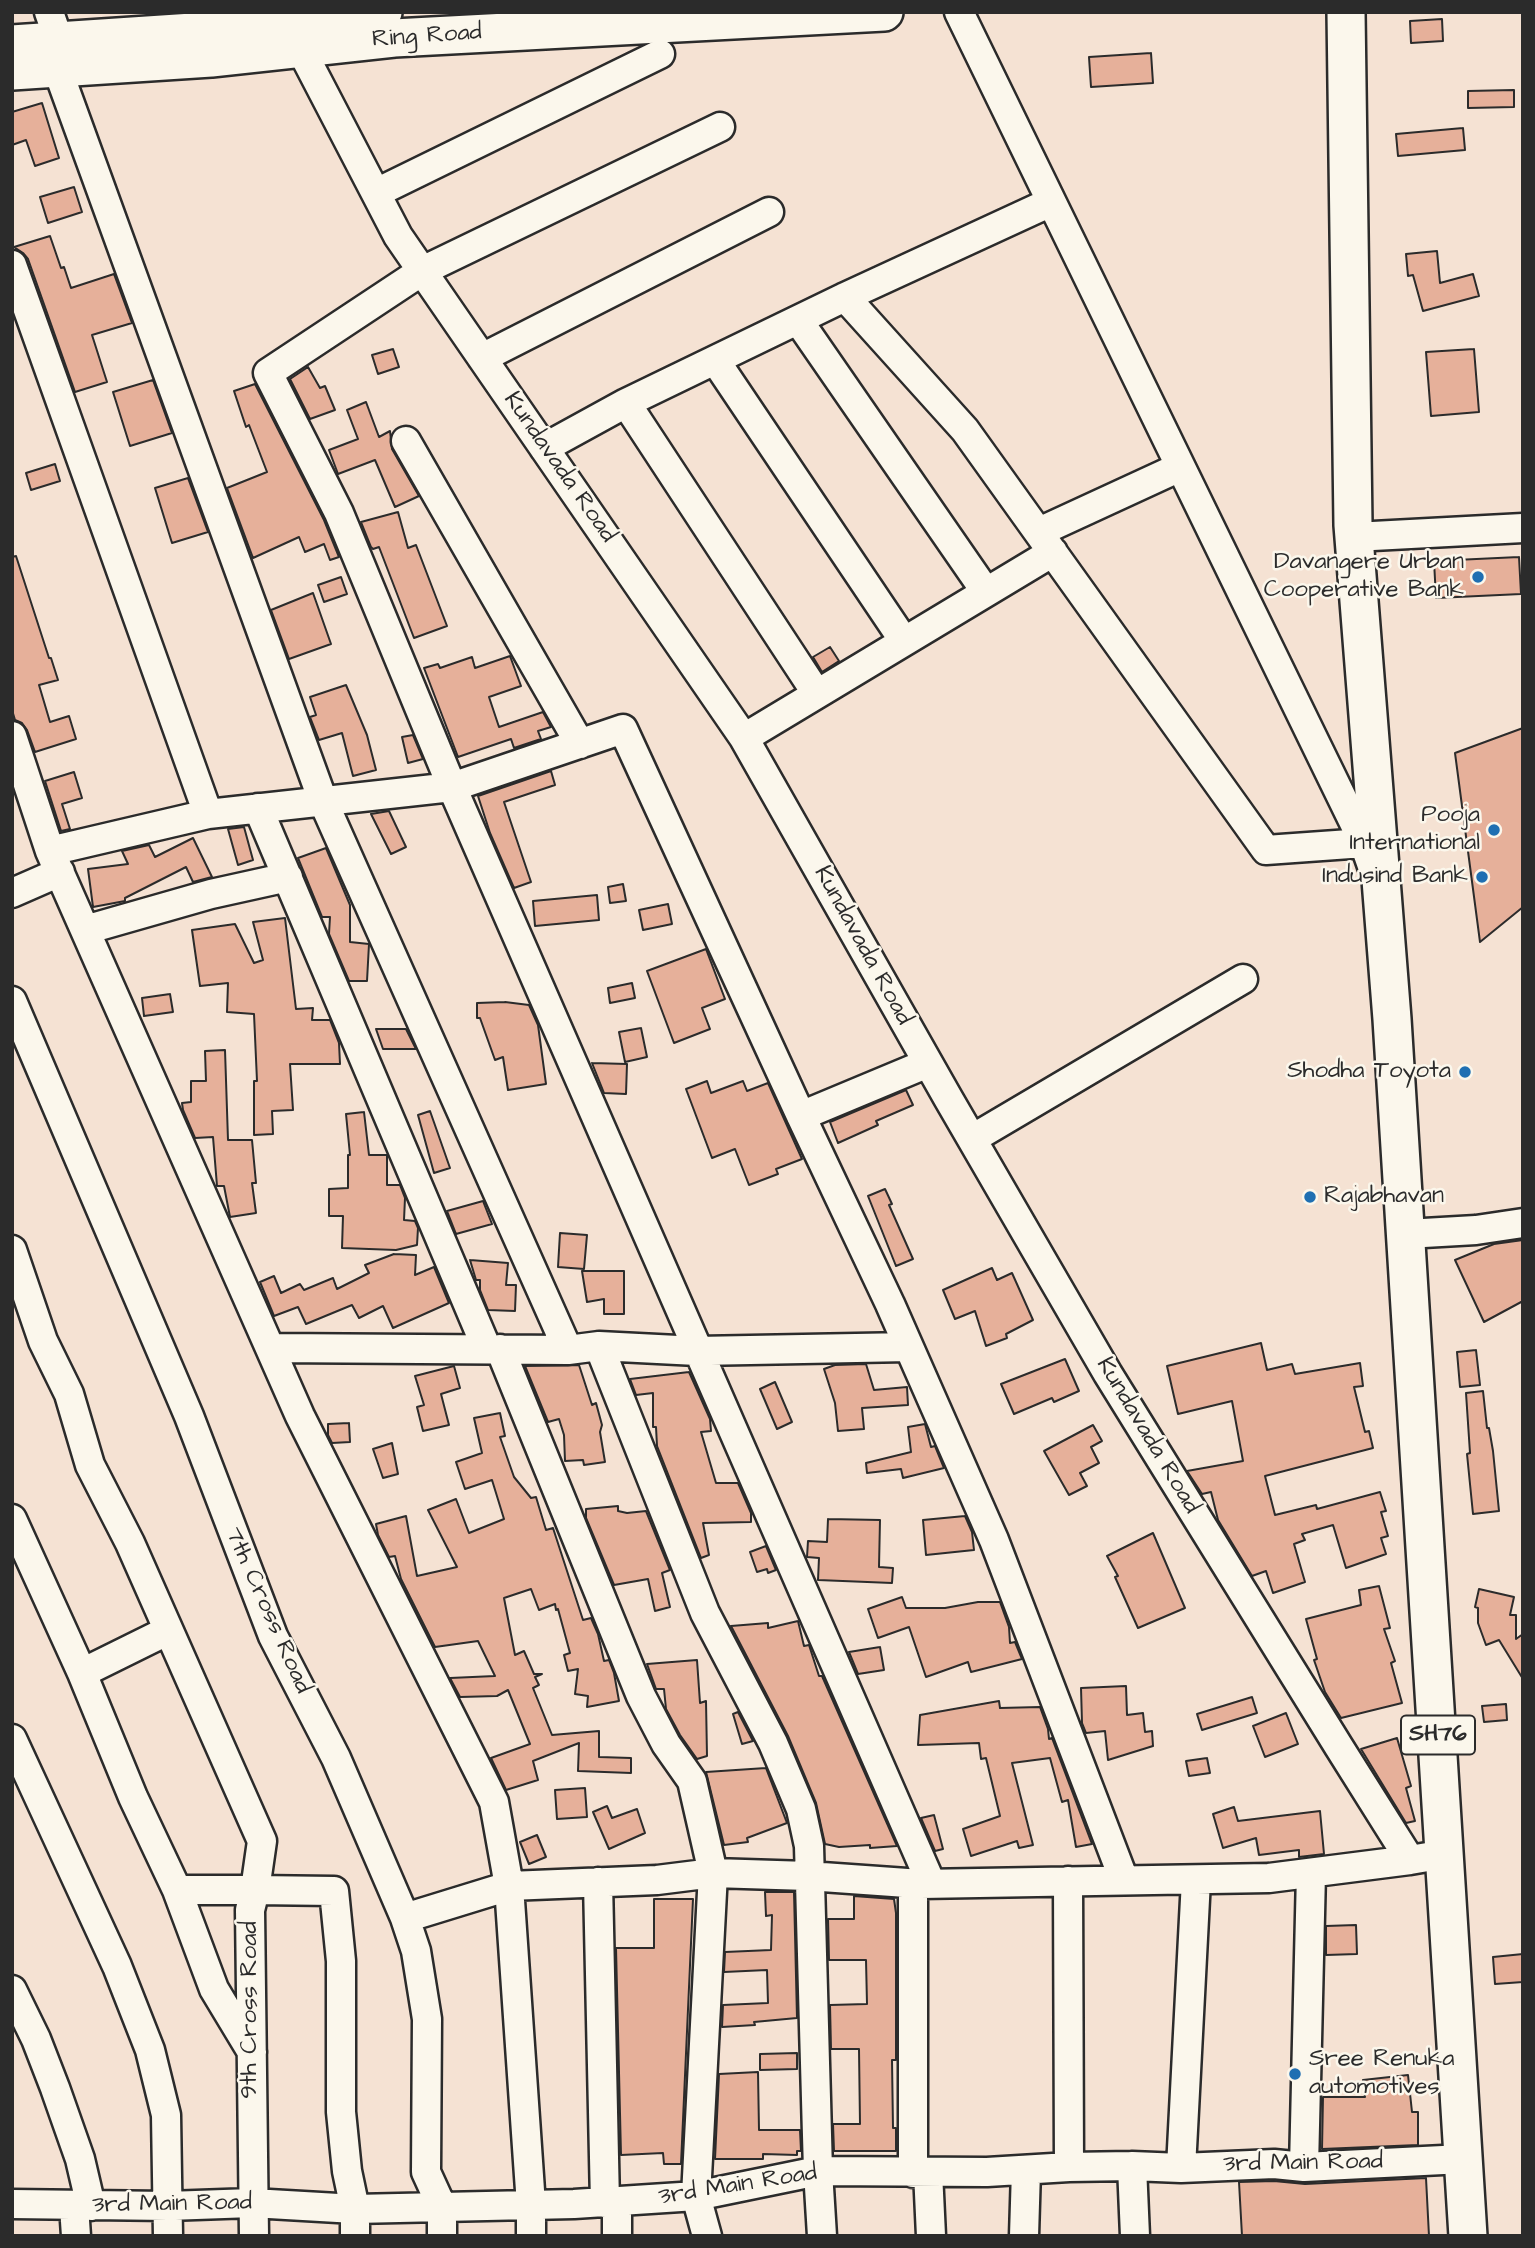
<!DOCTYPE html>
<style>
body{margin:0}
#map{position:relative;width:1535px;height:2248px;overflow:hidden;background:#f5e2d3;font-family:"Architects Daughter",sans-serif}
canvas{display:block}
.frame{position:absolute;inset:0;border:14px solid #2b2b2b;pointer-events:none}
</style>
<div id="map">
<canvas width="1535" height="2248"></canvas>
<div class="frame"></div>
</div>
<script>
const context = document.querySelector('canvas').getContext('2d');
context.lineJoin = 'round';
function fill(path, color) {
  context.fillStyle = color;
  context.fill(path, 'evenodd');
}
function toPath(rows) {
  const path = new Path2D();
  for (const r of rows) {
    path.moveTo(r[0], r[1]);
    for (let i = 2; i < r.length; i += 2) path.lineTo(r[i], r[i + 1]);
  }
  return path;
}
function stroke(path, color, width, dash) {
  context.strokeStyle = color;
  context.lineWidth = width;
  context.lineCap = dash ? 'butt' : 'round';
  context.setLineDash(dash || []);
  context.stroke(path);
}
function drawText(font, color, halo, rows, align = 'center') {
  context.font = font + ' "Architects Daughter",sans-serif';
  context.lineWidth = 5;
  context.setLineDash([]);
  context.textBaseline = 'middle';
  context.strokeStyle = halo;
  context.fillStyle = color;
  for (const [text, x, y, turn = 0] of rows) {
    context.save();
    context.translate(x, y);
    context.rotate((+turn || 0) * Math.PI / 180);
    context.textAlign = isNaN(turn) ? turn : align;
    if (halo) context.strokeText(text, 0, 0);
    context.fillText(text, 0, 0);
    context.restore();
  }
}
const building = toPath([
 [1442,19,1443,41,1411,43,1410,21,1442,19],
 [1151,53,1153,83,1091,87,1089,57,1151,53],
 [1514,90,1514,107,1468,108,1468,91,1514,90],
 [42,103,59,158,35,166,26,140,12,145,12,112,42,103],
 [1463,128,1465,150,1398,156,1396,134,1463,128],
 [74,187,82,212,48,223,40,197,74,187],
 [50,236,61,268,64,267,71,288,114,274,132,323,92,335,107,382,75,392,28,259,23,253,14,247,50,236],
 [1437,251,1440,283,1473,274,1479,296,1423,311,1413,275,1408,276,1406,254,1437,251],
 [393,349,399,367,378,374,372,355,393,349],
 [1474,349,1479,412,1431,416,1426,352,1474,349],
 [308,367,320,388,325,386,335,410,310,419,290,379,308,367],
 [153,380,172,433,130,446,113,392,153,380],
 [255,384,324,520,339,557,330,560,324,544,305,552,299,537,253,558,227,488,267,472,249,425,246,427,234,391,255,384],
 [366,402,379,437,390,431,392,449,419,496,395,507,375,460,338,474,329,450,358,439,347,410,366,402],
 [55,464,60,481,31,490,26,473,55,464],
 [188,478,208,532,172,543,155,488,188,478],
 [398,512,408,548,416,545,447,626,414,638,379,547,373,549,371,547,361,522,398,512],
 [16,556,49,658,51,658,58,680,39,685,50,722,69,716,76,739,35,752,27,730,22,723,15,720,12,710,12,557,16,556],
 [1519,557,1521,594,1436,598,1434,561,1519,557],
 [341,577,347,594,324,602,318,585,341,577],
 [313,593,331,644,289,659,271,610,313,593],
 [830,647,839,661,822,672,813,657,830,647],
 [510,656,521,686,489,697,499,727,543,712,551,727,538,731,541,739,514,748,511,739,458,757,424,668,438,664,440,668,472,657,475,668,510,656],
 [346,685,367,735,376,770,353,776,342,733,319,740,310,717,316,715,310,697,346,685],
 [1523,728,1523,907,1480,942,1455,753,1523,728],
 [413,735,423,759,408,763,402,737,413,735],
 [551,771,555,785,504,802,531,882,514,888,490,833,478,796,551,771],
 [74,772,82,798,62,804,70,829,61,831,45,781,74,772],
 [389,811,406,847,391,854,371,814,389,811],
 [244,827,253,860,238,865,228,829,244,827],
 [193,838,212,877,193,882,186,867,125,898,125,901,93,907,88,869,128,864,122,851,149,845,155,857,193,838],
 [326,848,350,905,350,942,369,944,367,981,349,981,329,934,330,917,322,917,298,858,326,848],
 [623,884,626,901,610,903,608,887,623,884],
 [597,895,599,920,535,926,533,901,597,895],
 [668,904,672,924,643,930,639,910,668,904],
 [285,918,296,1009,313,1008,312,1020,330,1020,339,1043,340,1064,290,1064,293,1110,272,1111,273,1134,254,1135,254,1081,257,1081,254,1014,227,1012,228,983,200,986,192,930,235,924,254,963,263,960,253,922,285,918],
 [706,949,725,999,702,1008,710,1029,674,1043,647,971,706,949],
 [632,983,635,998,610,1003,608,988,632,983],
 [170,994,173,1012,144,1016,142,998,170,994],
 [505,1002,529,1005,538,1025,546,1084,508,1090,503,1057,495,1060,480,1018,477,1018,477,1003,505,1002],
 [641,1028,647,1057,625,1062,619,1032,641,1028],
 [376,1029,406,1029,416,1049,383,1049,376,1029],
 [225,1050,228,1140,252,1140,256,1183,252,1183,256,1213,230,1217,224,1186,217,1186,213,1137,195,1138,183,1110,182,1103,191,1102,191,1081,206,1081,205,1051,225,1050],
 [592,1063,627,1064,626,1094,604,1093,592,1063],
 [707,1081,711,1093,743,1081,747,1091,768,1083,802,1159,776,1169,778,1174,749,1185,735,1149,712,1158,686,1089,707,1081],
 [906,1090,913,1105,876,1121,878,1125,838,1143,830,1122,906,1090],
 [430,1111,450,1168,434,1173,418,1115,430,1111],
 [364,1112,369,1155,387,1155,387,1185,400,1185,405,1198,404,1220,415,1221,418,1228,417,1245,396,1250,342,1248,343,1216,329,1216,329,1189,348,1188,348,1155,350,1155,346,1114,364,1112],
 [885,1189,892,1204,889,1205,913,1259,896,1266,868,1196,885,1189],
 [483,1201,492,1224,456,1234,447,1211,483,1201],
 [560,1233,587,1235,584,1269,558,1267,560,1233],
 [1523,1240,1523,1301,1484,1322,1455,1260,1494,1244,1523,1240],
 [394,1254,416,1255,415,1275,434,1267,449,1303,393,1328,383,1306,359,1318,352,1305,306,1324,298,1307,274,1316,260,1282,274,1276,281,1293,300,1284,304,1290,333,1278,337,1289,369,1273,365,1265,394,1254],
 [470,1260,508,1263,506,1285,516,1285,515,1311,488,1310,480,1290,480,1280,476,1280,470,1260],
 [992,1268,997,1280,1012,1273,1033,1320,1006,1334,1007,1338,986,1346,975,1311,955,1319,943,1290,992,1268],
 [582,1271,624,1271,624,1314,604,1314,604,1299,587,1302,582,1271],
 [1261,1343,1267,1370,1292,1364,1295,1374,1360,1363,1363,1386,1354,1387,1365,1432,1369,1431,1373,1448,1265,1476,1275,1515,1316,1505,1317,1509,1380,1492,1386,1511,1381,1512,1388,1536,1381,1538,1386,1554,1346,1568,1333,1525,1302,1534,1305,1540,1294,1544,1305,1582,1273,1593,1266,1571,1252,1576,1218,1520,1211,1492,1202,1494,1187,1471,1243,1461,1232,1401,1178,1414,1167,1366,1261,1343],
 [1476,1350,1480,1385,1460,1387,1457,1352,1476,1350],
 [1065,1359,1079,1391,1054,1402,1052,1398,1014,1414,1001,1384,1065,1359],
 [866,1364,874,1390,907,1387,908,1405,862,1408,864,1429,838,1431,835,1403,824,1369,835,1365,866,1364],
 [579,1365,592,1405,596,1403,602,1425,600,1432,605,1462,584,1465,583,1460,565,1461,564,1435,559,1419,548,1422,525,1366,579,1365],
 [454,1366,460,1388,441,1394,449,1425,423,1431,417,1407,424,1405,415,1376,454,1366],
 [689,1372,710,1419,711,1431,701,1432,716,1483,738,1483,751,1513,751,1522,703,1523,709,1555,701,1558,657,1446,656,1427,653,1427,653,1393,636,1395,630,1379,689,1372],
 [775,1382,792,1422,777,1429,760,1389,775,1382],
 [1483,1391,1487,1428,1489,1428,1493,1451,1499,1511,1473,1514,1467,1454,1470,1453,1466,1393,1483,1391],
 [500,1413,505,1436,500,1437,514,1477,531,1498,536,1497,546,1530,553,1528,583,1620,591,1618,598,1634,604,1661,609,1660,614,1673,619,1701,587,1707,588,1696,575,1694,578,1669,568,1671,564,1655,570,1653,558,1609,556,1610,555,1604,539,1610,531,1589,504,1598,515,1655,524,1651,534,1674,542,1674,535,1677,539,1685,533,1688,552,1735,599,1731,599,1757,631,1758,631,1773,578,1771,579,1743,533,1761,538,1780,506,1790,491,1758,530,1744,508,1690,497,1696,460,1697,450,1678,495,1676,478,1641,435,1647,401,1579,395,1556,389,1557,378,1535,376,1524,406,1516,417,1576,457,1567,428,1510,456,1499,469,1533,504,1519,492,1480,465,1489,456,1462,482,1453,474,1418,500,1413],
 [349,1423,350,1442,332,1443,328,1435,328,1424,349,1423],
 [925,1424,931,1447,935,1446,944,1468,903,1478,901,1469,867,1473,866,1463,911,1452,908,1427,925,1424],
 [1093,1425,1102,1441,1091,1447,1099,1463,1080,1473,1087,1486,1069,1495,1044,1451,1093,1425],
 [392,1443,398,1474,383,1478,373,1449,392,1443],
 [618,1506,618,1511,627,1513,646,1511,670,1570,662,1573,670,1607,655,1611,648,1579,614,1585,586,1518,586,1509,618,1506],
 [965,1516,972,1532,974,1550,926,1555,923,1520,965,1516],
 [828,1519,880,1520,879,1567,893,1568,892,1583,818,1580,819,1558,807,1557,808,1541,827,1542,828,1519],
 [1153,1533,1185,1608,1138,1628,1115,1577,1118,1576,1107,1556,1153,1533],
 [766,1546,776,1570,768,1573,767,1569,757,1572,750,1552,766,1546],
 [1379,1586,1390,1628,1384,1629,1395,1661,1391,1663,1402,1703,1341,1718,1325,1692,1314,1660,1317,1659,1306,1619,1361,1605,1359,1590,1379,1586],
 [1479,1589,1514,1597,1510,1615,1516,1615,1516,1639,1523,1634,1523,1679,1499,1640,1486,1645,1478,1623,1478,1608,1475,1607,1479,1589],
 [902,1597,906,1608,945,1608,978,1602,1000,1602,1009,1627,1010,1643,1015,1642,1022,1659,971,1672,968,1662,926,1677,909,1627,878,1638,868,1609,902,1597],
 [798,1621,804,1646,809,1645,819,1676,822,1676,897,1846,870,1848,870,1845,839,1847,825,1844,816,1803,788,1736,731,1626,768,1623,768,1628,798,1621],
 [880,1647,884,1670,858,1674,849,1652,880,1647],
 [697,1660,700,1703,706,1701,707,1756,697,1759,680,1735,666,1709,664,1689,656,1689,647,1664,697,1660],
 [1126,1686,1127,1715,1143,1713,1145,1732,1152,1731,1153,1746,1108,1760,1105,1731,1086,1733,1082,1723,1081,1688,1126,1686],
 [1252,1697,1257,1713,1202,1730,1197,1714,1252,1697],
 [999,1701,1000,1708,1040,1707,1048,1729,1049,1739,1052,1738,1092,1844,1076,1847,1068,1800,1062,1802,1050,1758,1012,1763,1033,1845,1019,1848,1017,1841,971,1856,963,1829,1000,1816,986,1758,981,1759,979,1743,918,1745,920,1715,999,1701],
 [1506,1704,1507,1720,1484,1722,1482,1706,1506,1704],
 [738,1712,753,1741,742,1744,733,1714,738,1712],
 [1286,1713,1298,1744,1265,1757,1253,1726,1286,1713],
 [1397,1738,1411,1786,1406,1788,1415,1821,1406,1823,1361,1749,1397,1738],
 [1207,1758,1210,1773,1189,1776,1186,1761,1207,1758],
 [766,1768,787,1823,747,1838,748,1842,724,1845,706,1772,766,1768],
 [585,1788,587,1817,557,1819,555,1790,585,1788],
 [607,1806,612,1818,637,1809,645,1833,609,1849,593,1812,607,1806],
 [1234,1807,1238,1821,1320,1811,1324,1854,1299,1857,1299,1850,1259,1855,1256,1838,1223,1848,1213,1814,1234,1807],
 [934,1815,943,1849,935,1851,921,1818,934,1815],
 [537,1835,546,1857,529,1864,520,1842,537,1835],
 [765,1892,794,1892,797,2018,754,2022,755,2025,722,2027,723,2005,768,2003,767,1970,724,1972,725,1952,771,1950,772,1915,766,1916,765,1892],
 [854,1896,894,1899,896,1913,896,2060,892,2060,893,2128,896,2128,896,2151,834,2151,833,2124,860,2124,859,2049,831,2049,830,2005,867,2004,866,1960,829,1960,828,1919,854,1919,854,1896],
 [654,1899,693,1899,681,2164,664,2164,663,2153,621,2155,616,1948,654,1948,654,1899],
 [1356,1925,1357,1954,1326,1955,1326,1926,1356,1925],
 [1523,1954,1523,1982,1495,1984,1493,1957,1523,1954],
 [797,2053,797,2069,760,2070,760,2054,797,2053],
 [758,2072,759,2130,800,2130,801,2151,797,2151,797,2155,763,2154,763,2159,715,2159,719,2074,758,2072],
 [1408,2075,1412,2112,1418,2112,1418,2145,1322,2149,1323,2097,1365,2097,1363,2080,1408,2075],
 [1426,2178,1429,2236,1242,2236,1239,2182,1274,2181,1305,2184,1426,2178]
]);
fill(building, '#e6b09a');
stroke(building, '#2b2b2b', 2);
const minor = toPath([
 [49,12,59,41],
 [959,12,1364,843,1372,866],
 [293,34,398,236,744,738,948,1098,1108,1374,1339,1747,1410,1860,1445,1854],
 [57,68,323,801,568,1350],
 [720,127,422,271,268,373,339,513,452,787,931,1883],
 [376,193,660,54],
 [12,265,208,814],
 [845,297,965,430,1266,850,1364,843],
 [798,320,986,592],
 [482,358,769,212],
 [715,360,904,641],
 [626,403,817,694],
 [406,441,580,744],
 [544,448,626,403,845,297,1051,202],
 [1039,532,1180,467],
 [1354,537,1523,528],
 [12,736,50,851,300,1416,494,1802,509,1886,531,2205,531,2236],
 [744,738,1053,552],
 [258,808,487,1349],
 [50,851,208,814,452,787,623,729,801,1116,890,1304,994,1540,1124,1880],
 [12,893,60,872],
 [85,930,211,894,288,877],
 [12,1001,189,1416,273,1636,336,1758,405,1918,416,1951,427,2019,426,2172,442,2207,442,2236],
 [801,1116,928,1063],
 [972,1139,1243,979],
 [1406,1234,1476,1230,1523,1223],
 [12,1250,43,1341,69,1394,90,1465,130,1543,262,1841,255,1890,177,1890,133,1797,82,1673,12,1519],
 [599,1346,705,1613,773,1743,801,1809,809,1846,818,2171,822,2236],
 [272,1348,568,1350,599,1346,697,1351,909,1347],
 [500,1349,641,1696,666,1744,692,1781,713,1873,696,2196,707,2236],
 [82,1673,167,1631],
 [12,1739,117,1966,150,2050,166,2115,168,2236],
 [1068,1881,1069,2167],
 [598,1882,605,2203],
 [177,1890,214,1989,252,2052],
 [405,1918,509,1886,657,1880,713,1873,808,1876,921,1884,1269,1878,1410,1860],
 [12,1990,36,2039,55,2088,80,2159,91,2206],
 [1132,2166,1135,2236],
 [1304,2167,1311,1873],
 [1181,2168,1196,1880],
 [928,2172,931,2236],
 [913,2173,913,1883],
 [12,2204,168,2206,252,2203,355,2209,574,2204,696,2196,818,2171,987,2172,1069,2167,1132,2166,1181,2168,1274,2164,1304,2167,1463,2159],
 [74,2206,76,2236],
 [254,2236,250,1910,255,1890,334,1891,341,1961,341,2112,347,2171,355,2209,355,2236],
 [617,2236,617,2203],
 [1024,2236,1026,2170]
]);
const major = toPath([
 [1346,12,1353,525,1392,1019,1468,2236],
 [12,44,208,31,383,12],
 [12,71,211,58,394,38,884,12]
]);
stroke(minor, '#2b2b2b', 33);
stroke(major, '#2b2b2b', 42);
stroke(minor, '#fbf7ec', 28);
stroke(major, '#fbf7ec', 37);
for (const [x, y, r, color] of [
 [1478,577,7,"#1f6fb2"],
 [1494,830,7,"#1f6fb2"],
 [1482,877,7,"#1f6fb2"],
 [1465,1072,7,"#1f6fb2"],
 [1310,1197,7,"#1f6fb2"],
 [1295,2074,7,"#1f6fb2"]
]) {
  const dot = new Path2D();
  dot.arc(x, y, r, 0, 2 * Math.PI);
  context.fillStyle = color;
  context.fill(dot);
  stroke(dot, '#fbf7ec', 2.5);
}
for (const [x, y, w] of [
 [1438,1735,74]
]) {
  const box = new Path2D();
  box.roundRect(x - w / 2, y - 19.5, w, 39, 5);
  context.fillStyle = '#fbf7ec';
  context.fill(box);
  stroke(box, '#2b2b2b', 2);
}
drawText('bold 23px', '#2b2b2b', null, [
 ["SH76",1438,1735]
]);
drawText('24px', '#2b2b2b', '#fbf7ec', [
 ["Ring Road",427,37,-4],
 ["Kundavada Road",559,468,55],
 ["Kundavada Road",862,946,61],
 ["Kundavada Road",1147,1436,59],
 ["7th Cross Road",267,1611,66],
 ["9th Cross Road",251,2010,-90],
 ["3rd Main Road",1303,2164,-1],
 ["3rd Main Road",738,2186,-9],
 ["3rd Main Road",172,2205,-1]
]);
drawText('24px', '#2b2b2b', '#fbf7ec', [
 ["Davangere Urban",1464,563],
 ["Cooperative Bank",1464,591],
 ["Pooja",1480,816],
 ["International",1480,844],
 ["Indusind Bank",1468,877],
 ["Shodha Toyota",1451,1072],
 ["Rajabhavan",1324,1197,"left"],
 ["Sree Renuka",1309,2060,"left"],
 ["automotives",1309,2088,"left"]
], 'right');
</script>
